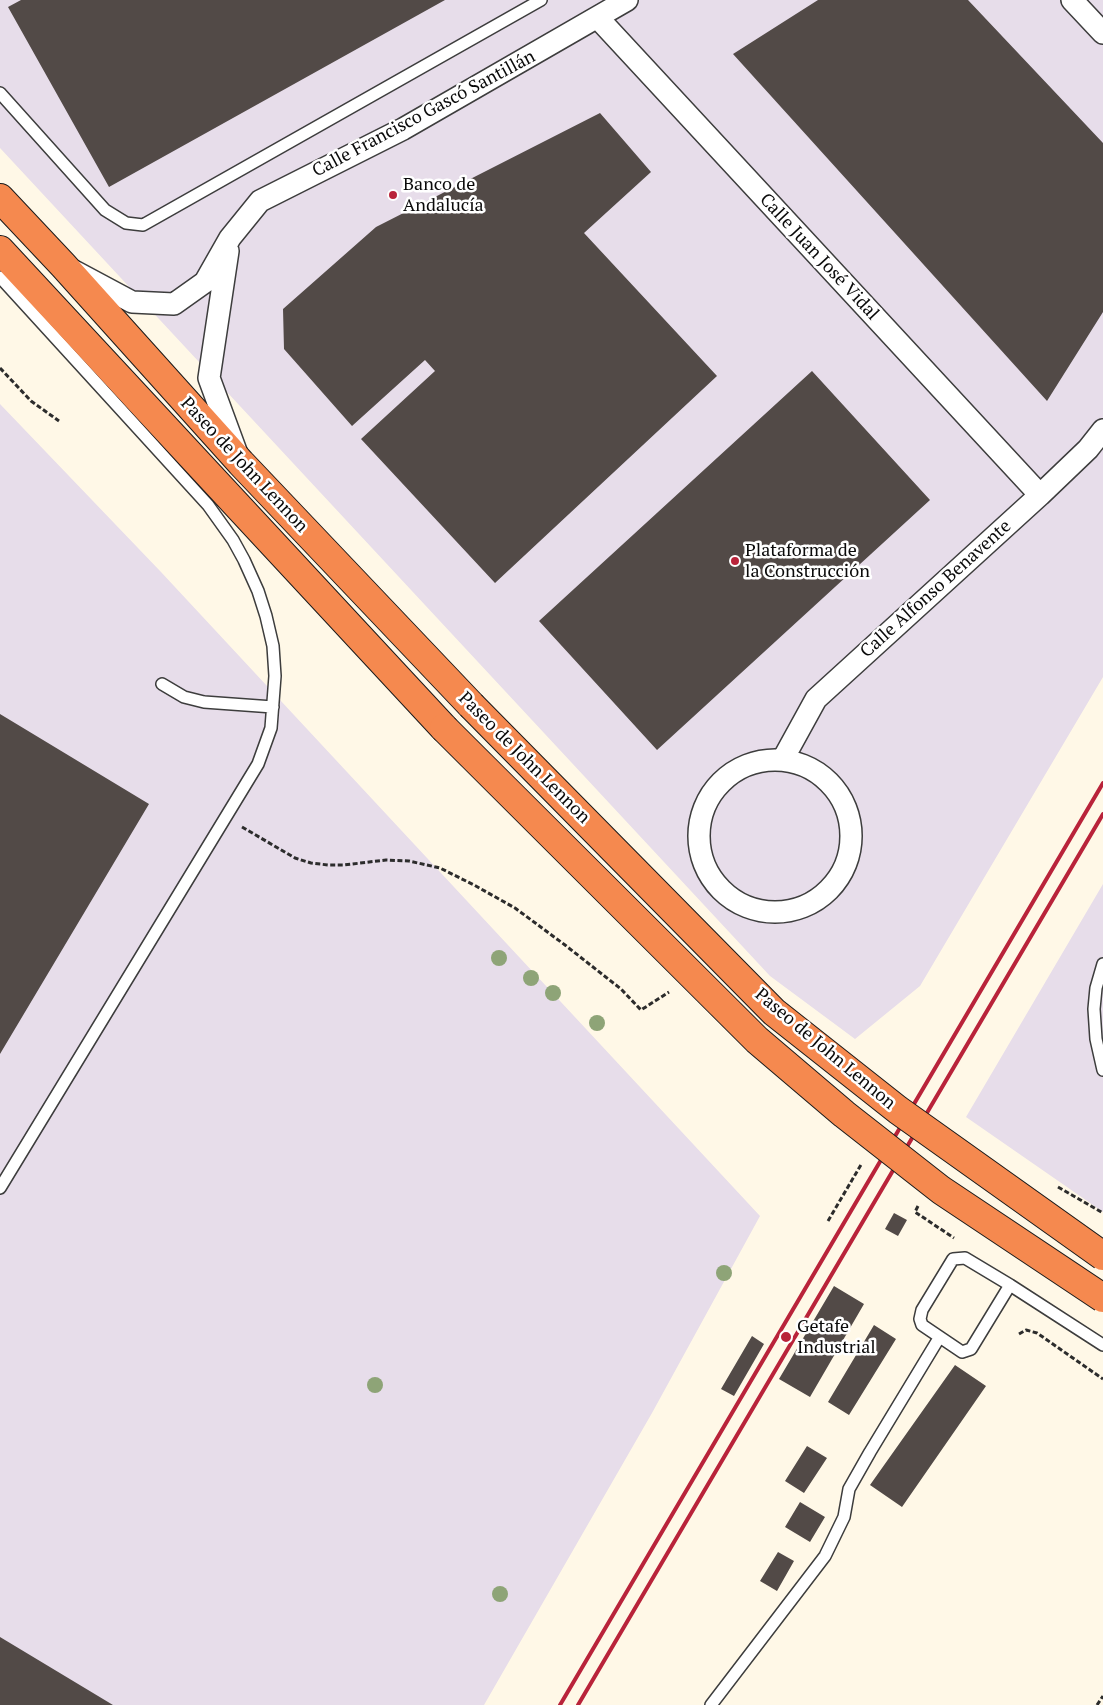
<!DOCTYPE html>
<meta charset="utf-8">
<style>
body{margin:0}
canvas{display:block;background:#fff8e7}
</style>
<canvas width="1103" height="1705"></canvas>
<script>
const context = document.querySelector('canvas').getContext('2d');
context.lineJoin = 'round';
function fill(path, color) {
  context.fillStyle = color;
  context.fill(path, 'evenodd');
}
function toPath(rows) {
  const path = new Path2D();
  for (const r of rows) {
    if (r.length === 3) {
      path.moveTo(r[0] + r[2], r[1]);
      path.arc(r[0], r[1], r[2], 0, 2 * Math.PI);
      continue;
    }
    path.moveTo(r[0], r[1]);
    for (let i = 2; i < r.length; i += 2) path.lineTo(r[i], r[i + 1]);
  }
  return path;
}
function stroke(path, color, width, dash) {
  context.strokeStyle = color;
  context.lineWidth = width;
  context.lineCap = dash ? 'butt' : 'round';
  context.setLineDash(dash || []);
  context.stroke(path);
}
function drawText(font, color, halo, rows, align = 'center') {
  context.font = font + ' "PT Serif",serif';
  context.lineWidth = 5;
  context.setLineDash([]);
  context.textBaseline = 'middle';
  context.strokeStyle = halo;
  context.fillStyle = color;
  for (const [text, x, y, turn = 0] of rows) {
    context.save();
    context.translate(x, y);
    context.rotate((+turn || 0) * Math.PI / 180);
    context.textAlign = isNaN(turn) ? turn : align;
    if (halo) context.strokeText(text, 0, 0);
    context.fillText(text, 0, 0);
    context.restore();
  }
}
fill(toPath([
 [0,0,1103,0,1103,677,920,986,855,1039,770,976,0,148],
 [0,404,161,572,760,1216,652,1413,484,1705,0,1705],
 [1103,884,1103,1212,966,1117]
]), '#e7ddea');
fill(toPath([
 [21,0,445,0,109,187,8,7],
 [818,0,968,0,1103,143,1103,312,1047,401,733,54],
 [600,113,651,172,584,233,717,376,495,583,361,439,435,371,425,360,352,426,284,349,283,309,376,227],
 [812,371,930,500,657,750,539,621],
 [0,714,149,804,0,1054],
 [894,1213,907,1220,898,1236,885,1229],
 [834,1286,864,1304,810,1397,779,1379],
 [874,1325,896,1339,849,1415,828,1402],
 [752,1336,764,1344,734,1396,721,1389],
 [955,1365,986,1386,902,1507,870,1485],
 [807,1446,827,1458,804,1493,785,1481],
 [800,1502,825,1517,810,1542,785,1527],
 [778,1552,794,1561,777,1591,760,1581],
 [0,1637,113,1705,0,1705]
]), '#524a47');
const lane = toPath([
 [0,93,105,210,126,223,143,225,541,0],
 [0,277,208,505,233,540,244,560,258,591,266,616,273,646,275,676,271,728,258,764,0,1188],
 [162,684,184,697,204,702,273,707],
 [1103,964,1096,988,1094,1009,1096,1039,1103,1070],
 [1010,1285,971,1349,962,1352,922,1325,920,1319,922,1310,953,1259,965,1258,1010,1285,1103,1345],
 [711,1705,825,1556,844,1517,849,1489,870,1452,939,1338]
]);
const street = toPath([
 [1072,0,1103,33],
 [598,18,1040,495],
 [228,251,209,378,237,454],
 [74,271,132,302,174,304,205,282,230,238,260,201,403,129,627,0],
 [783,759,816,699,1040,495,1088,449,1103,430],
 [775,836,76]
]);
const highway = toPath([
 [0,198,63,265,241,463,471,705],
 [0,250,444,728]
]);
stroke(lane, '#3d3d3d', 14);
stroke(street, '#3d3d3d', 24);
stroke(highway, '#1b1b1b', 30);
stroke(toPath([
 [0,368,31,401,59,421],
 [242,827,295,858,311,863,328,865,344,865,386,860,409,861,440,868,474,885,515,908,565,945,621,989,641,1010,669,992],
 [1058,1187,1103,1213],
 [918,1206,915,1212,954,1238],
 [828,1221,862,1163],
 [1019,1334,1026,1330,1037,1333,1103,1379],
 [1097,1705,1103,1696]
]), '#2c2c2c', 3, [5, 2.5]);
stroke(lane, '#fff', 11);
stroke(street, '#fff', 21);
stroke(highway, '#f5894f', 28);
stroke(toPath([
 [560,1705,1103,783],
 [578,1705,1103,814]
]), '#b9233a', 4);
const highwayBridge = toPath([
 [471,705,774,1012,898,1110,1103,1256],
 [444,728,757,1040,844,1114,941,1190,1103,1298]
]);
stroke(highwayBridge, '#1b1b1b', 30, []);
stroke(highwayBridge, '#f5894f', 28);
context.fillStyle = '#8ea477';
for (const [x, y] of [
 [499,958],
 [531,978],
 [553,993],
 [597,1023],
 [724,1273],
 [375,1385],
 [500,1594]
]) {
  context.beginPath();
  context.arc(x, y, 8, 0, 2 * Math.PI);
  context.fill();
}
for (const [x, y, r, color] of [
 [393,195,5,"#b9233a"],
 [735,561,5,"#b9233a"],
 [786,1337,6,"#b9233a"]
]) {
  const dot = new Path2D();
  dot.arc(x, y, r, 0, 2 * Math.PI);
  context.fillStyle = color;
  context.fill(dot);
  stroke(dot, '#fff', 2);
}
drawText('18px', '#0a0a0a', '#fff', [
 ["Calle Francisco Gascó Santillán",424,114,-28],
 ["Calle Juan José Vidal",819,257,47],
 ["Paseo de John Lennon",244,465,47],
 ["Calle Alfonso Benavente",936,589,-42],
 ["Paseo de John Lennon",524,758,45],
 ["Paseo de John Lennon",825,1049,40]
]);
drawText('18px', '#0a0a0a', '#fff', [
 ["Banco de",403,185],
 ["Andalucía",403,206],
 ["Plataforma de",745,551],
 ["la Construcción",745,572],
 ["Getafe",797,1327],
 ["Industrial",797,1348]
], 'left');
</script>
